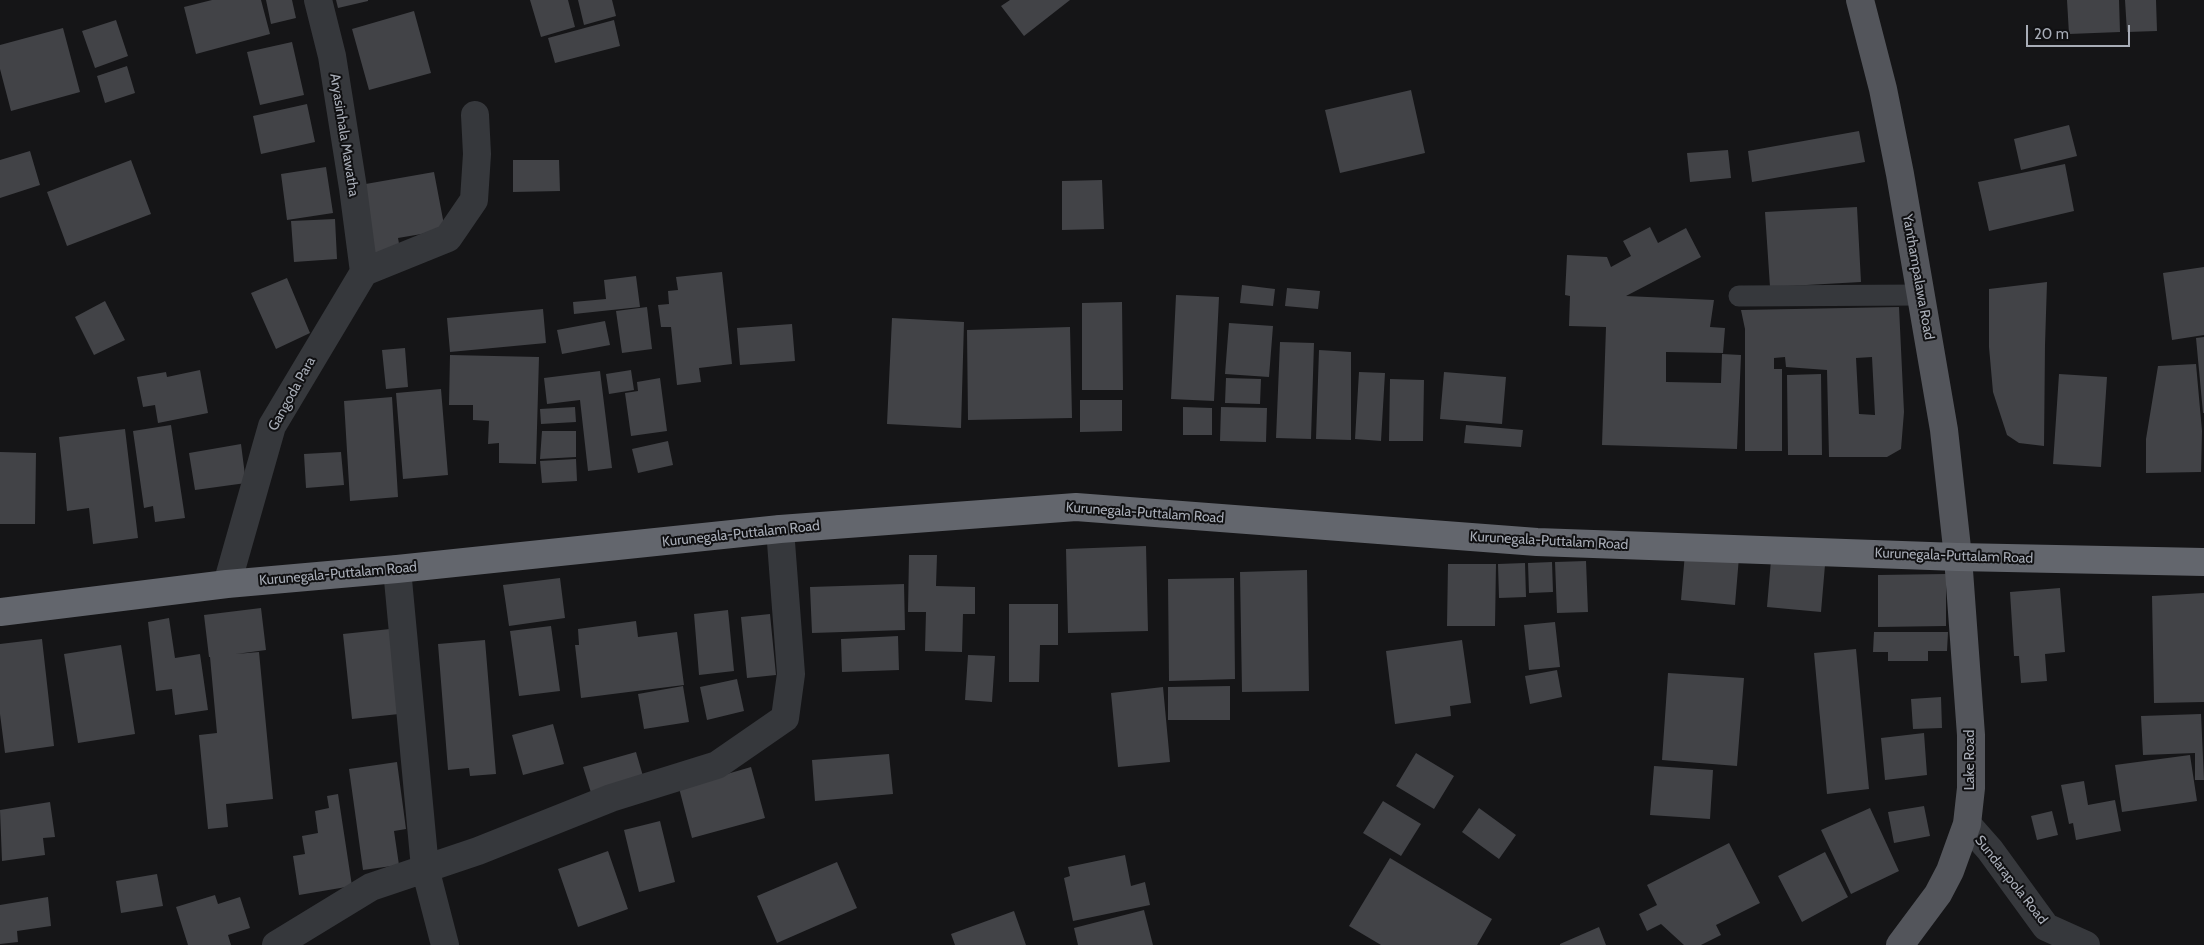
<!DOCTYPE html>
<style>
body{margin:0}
#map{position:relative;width:2204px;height:945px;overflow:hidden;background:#151517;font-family:Cabin,sans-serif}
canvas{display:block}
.scale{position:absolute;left:2026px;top:25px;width:104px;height:22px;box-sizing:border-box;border:2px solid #a8adb7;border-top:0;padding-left:6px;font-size:15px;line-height:18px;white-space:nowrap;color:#a8adb7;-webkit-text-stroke:4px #101012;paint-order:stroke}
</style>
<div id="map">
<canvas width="2204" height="945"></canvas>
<div class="scale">20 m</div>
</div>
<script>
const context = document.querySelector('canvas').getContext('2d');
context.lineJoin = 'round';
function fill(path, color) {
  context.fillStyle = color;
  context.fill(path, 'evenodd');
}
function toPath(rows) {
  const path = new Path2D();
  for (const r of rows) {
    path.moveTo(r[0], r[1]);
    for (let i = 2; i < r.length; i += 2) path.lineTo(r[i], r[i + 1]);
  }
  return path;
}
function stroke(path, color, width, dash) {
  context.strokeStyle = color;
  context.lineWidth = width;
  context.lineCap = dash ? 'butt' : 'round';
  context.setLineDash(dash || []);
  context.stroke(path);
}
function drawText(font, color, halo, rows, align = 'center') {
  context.font = font + ' Cabin,sans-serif';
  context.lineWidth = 4;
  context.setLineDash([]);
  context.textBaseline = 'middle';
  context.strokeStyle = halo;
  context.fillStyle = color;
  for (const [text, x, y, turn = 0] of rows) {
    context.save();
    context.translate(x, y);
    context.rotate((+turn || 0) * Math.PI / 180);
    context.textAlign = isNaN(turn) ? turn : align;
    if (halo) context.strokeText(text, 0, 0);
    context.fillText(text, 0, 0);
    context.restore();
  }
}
fill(toPath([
 [212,0,261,0,270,34,196,54,184,7],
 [266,0,292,0,296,18,271,24],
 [336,0,368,0,368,1,338,8],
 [530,0,568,0,575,27,541,37],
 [578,0,612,0,616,16,584,25],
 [1010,0,1070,0,1024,36,1001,6],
 [2067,0,2119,0,2120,32,2069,34],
 [2125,0,2156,0,2157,31,2127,32],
 [414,11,431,73,369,90,352,29],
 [116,20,128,56,95,68,82,31],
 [614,20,620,46,555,63,548,38],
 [63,28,80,92,11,111,0,69,0,45],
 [292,42,304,95,260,105,247,52],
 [127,66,135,93,105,103,97,76],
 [1411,90,1425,153,1340,173,1325,110],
 [307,104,315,142,261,154,253,116],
 [2069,125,2077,156,2021,170,2014,139],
 [1859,131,1865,162,1752,182,1748,151],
 [1728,150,1731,178,1690,182,1687,153],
 [30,151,40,185,0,198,0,160],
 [131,160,151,214,67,246,47,192],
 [513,160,559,160,560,191,513,192],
 [2065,164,2074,211,1989,231,1978,182],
 [326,167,333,213,287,220,281,174],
 [434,172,445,230,398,238,400,249,368,255,360,185],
 [1102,180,1104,229,1062,230,1062,181],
 [1857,207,1861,282,1770,287,1765,212],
 [335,219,337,259,294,262,291,221],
 [1650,227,1658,243,1686,228,1701,257,1626,296,1714,300,1710,327,1725,328,1723,353,1666,352,1666,382,1721,383,1722,354,1741,355,1737,449,1602,445,1606,327,1569,326,1570,296,1565,295,1567,255,1607,257,1611,267,1631,256,1623,241],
 [2204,267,2204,335,2172,340,2163,273],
 [722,272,732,364,699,368,701,382,677,385,671,327,661,327,658,305,669,304,668,291,678,290,676,277],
 [636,276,640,307,574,314,573,302,606,299,604,280],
 [287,278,310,333,276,349,251,293],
 [2047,282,2045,345,2044,446,2019,443,2007,435,1993,392,1989,347,1989,289],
 [1242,285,1275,289,1273,306,1240,303],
 [1287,288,1320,291,1318,309,1285,306],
 [1176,295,1219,297,1214,401,1171,399],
 [105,301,125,340,94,355,75,317],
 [1122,302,1123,390,1082,390,1082,303],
 [647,307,652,349,622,353,616,311],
 [1899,307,1904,412,1901,449,1887,457,1829,457,1827,370,1786,367,1785,357,1774,358,1774,369,1782,369,1782,451,1745,451,1745,329,1741,310],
 [1872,357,1875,415,1859,414,1856,358],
 [543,309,546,343,450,352,447,318],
 [892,318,964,322,961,428,887,424],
 [605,321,610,345,562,354,557,330],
 [1229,323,1273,326,1269,377,1225,374],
 [792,324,795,361,740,365,737,328],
 [1070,327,1072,418,968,420,967,330],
 [2204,337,2204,413,2203,413,2196,338],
 [1280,342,1314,343,1311,439,1276,438],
 [405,348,408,387,386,389,382,350],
 [1319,350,1351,352,1351,440,1316,439],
 [450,355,539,357,536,464,499,463,499,443,488,444,489,421,473,420,473,405,449,405],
 [2196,364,2202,431,2201,472,2146,473,2146,439,2158,366],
 [200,370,208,413,158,423,155,405,143,407,137,377,166,372,167,377],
 [631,370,634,390,609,394,606,374],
 [600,371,612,468,588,471,580,400,547,404,544,378],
 [1359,372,1385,373,1381,441,1355,439],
 [1444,372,1506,377,1502,424,1440,419],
 [1821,374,1822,455,1788,455,1787,375],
 [2059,374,2107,377,2101,467,2053,464],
 [660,378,667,431,631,436,625,393,638,391,637,382],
 [1226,378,1261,379,1260,404,1225,403],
 [1390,379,1424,380,1423,441,1389,441],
 [441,389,448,475,403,479,396,393],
 [392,397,398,497,350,501,344,401],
 [1080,400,1122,400,1122,431,1080,432],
 [575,407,576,422,541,424,540,409],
 [1183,407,1212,408,1212,435,1183,435],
 [1221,407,1267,408,1266,442,1220,441],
 [171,425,185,518,155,522,153,506,144,508,133,431],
 [1466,425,1523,430,1521,447,1464,443],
 [125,429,138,538,93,544,89,508,67,511,59,437],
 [542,431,576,431,576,457,540,459],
 [668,441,673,465,638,473,632,449],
 [241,444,246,483,195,490,189,453],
 [0,452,36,453,35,524,0,524],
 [341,452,344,485,306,488,304,454],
 [576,459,577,481,542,483,540,461],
 [1146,546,1148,631,1068,633,1066,549],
 [1685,553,1739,557,1735,605,1681,600],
 [909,555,937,555,936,586,975,587,975,614,963,614,962,652,925,651,926,612,908,612],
 [1771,560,1825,565,1821,612,1767,607],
 [1586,561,1588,612,1557,613,1555,562],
 [1552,562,1553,592,1529,593,1528,563],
 [1525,563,1526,597,1499,598,1498,564],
 [1448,564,1496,564,1495,626,1447,626],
 [1307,570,1309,691,1242,692,1240,572],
 [1946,574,1946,626,1878,627,1878,575],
 [560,578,565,618,509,626,503,585],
 [1234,578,1235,679,1169,681,1168,579],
 [904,584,905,630,812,633,810,587],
 [2060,588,2065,652,2045,654,2047,681,2021,683,2019,656,2014,656,2010,592],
 [2204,593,2204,702,2154,703,2152,596],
 [1009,604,1058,604,1058,645,1040,645,1039,682,1009,682],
 [261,608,266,650,236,654,259,652,273,799,226,804,228,827,208,829,199,735,217,733,210,657,209,657,204,615],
 [728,610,734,671,699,675,694,614],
 [770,614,776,675,747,678,741,617],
 [169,618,175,658,200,654,208,710,175,715,172,689,156,691,148,622],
 [636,621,638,637,677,632,684,685,581,698,575,645,579,645,578,629],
 [1555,622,1560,667,1529,670,1524,625],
 [551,626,560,691,519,696,510,631],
 [390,629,399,714,352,719,343,634],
 [1874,632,1948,632,1947,651,1928,651,1928,661,1888,661,1888,652,1873,652],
 [898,636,899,670,842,672,841,639],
 [42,639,54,746,5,753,0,714,0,644],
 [485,640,496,774,470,776,469,768,448,770,438,644],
 [1462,640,1471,703,1450,706,1451,716,1395,724,1386,651],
 [121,645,135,734,78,743,64,654],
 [1856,649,1869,789,1827,794,1814,653],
 [968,655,995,656,992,702,965,700],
 [1557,670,1562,697,1530,704,1525,676],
 [1668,673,1744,678,1737,766,1662,760],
 [737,679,744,711,707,720,700,687],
 [683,686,689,722,644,729,638,694],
 [1230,686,1230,720,1168,720,1168,687],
 [1163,687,1170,762,1118,767,1111,693],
 [1941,697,1942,728,1913,729,1911,699],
 [2201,714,2204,780,2195,780,2195,753,2143,755,2141,716],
 [553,724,564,764,523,775,512,735],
 [1924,733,1927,775,1885,780,1881,738],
 [636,752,645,783,593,799,583,767],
 [1416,753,1454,776,1434,809,1396,786],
 [889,754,893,794,815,801,812,760],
 [2190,755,2197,801,2122,812,2115,765],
 [397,762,406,829,394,831,399,865,363,870,349,769],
 [1654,766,1713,770,1710,819,1650,815],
 [751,767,765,818,692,838,679,788],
 [2084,781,2088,805,2115,800,2121,831,2076,840,2073,823,2069,824,2061,785],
 [338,794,352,886,299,895,293,856,305,854,302,836,318,833,315,811,329,808,327,796],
 [1383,801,1421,824,1401,856,1363,833],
 [50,802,55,837,43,838,45,855,2,861,0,810],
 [1924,806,1930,836,1894,843,1888,812],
 [1479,808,1516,835,1499,859,1462,832],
 [1870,808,1899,871,1851,894,1821,830],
 [2052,811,2058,835,2037,840,2031,816],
 [660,821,675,882,639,892,624,830],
 [1729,843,1760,903,1716,925,1721,935,1701,945,1684,945,1661,924,1647,931,1639,914,1657,905,1647,885],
 [608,851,628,909,578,927,558,869],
 [1825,852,1848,897,1802,922,1778,876],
 [1125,855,1131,886,1145,882,1150,905,1073,921,1064,878,1070,876,1068,867],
 [1390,858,1492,919,1477,945,1381,945,1349,926],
 [837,862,857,908,777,943,757,896],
 [157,874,163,906,121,913,116,881],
 [215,895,218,904,240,897,250,928,228,935,231,945,188,945,176,907],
 [48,897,51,926,17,931,18,942,0,944,0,905],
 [1144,910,1153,945,1078,945,1074,928],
 [1014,911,1026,945,955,945,951,934],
 [1599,927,1606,945,1560,945,1560,944]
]), '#424347');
stroke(toPath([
 [1739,296,1922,295]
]), '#36383c', 21);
stroke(toPath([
 [318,0,332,56,353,188,364,272],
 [364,272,448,238,474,200,477,154,475,115],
 [397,569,425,868,445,945],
 [227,584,272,426,364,272],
 [1967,824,1990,850,2046,927,2086,945],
 [276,945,371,887,478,851,611,798,717,765,785,718,791,674,780,529]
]), '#36383c', 28);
stroke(toPath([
 [1860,0,1883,89,1900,174,1944,430,1958,557,1971,735,1971,788,1967,824,1950,871,1938,894,1900,945]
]), '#53555b', 28);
stroke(toPath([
 [0,612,227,584,397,569,780,529,1076,507,1537,542,1958,557,2204,562]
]), '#63666d', 28);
drawText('14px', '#a8adb7', '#101012', [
 ["Aryasinhala Mawatha",344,135,81],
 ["Yanthampalawa Road",1918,277,80],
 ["Gangoda Para",292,394,-61],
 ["Kurunegala-Puttalam Road",1145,513,4],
 ["Kurunegala-Puttalam Road",741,534,-6],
 ["Kurunegala-Puttalam Road",1549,541,3],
 ["Kurunegala-Puttalam Road",1954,556,2],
 ["Kurunegala-Puttalam Road",338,574,-5],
 ["Lake Road",1970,760,-90],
 ["Sundarapola Road",2011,880,52]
]);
</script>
